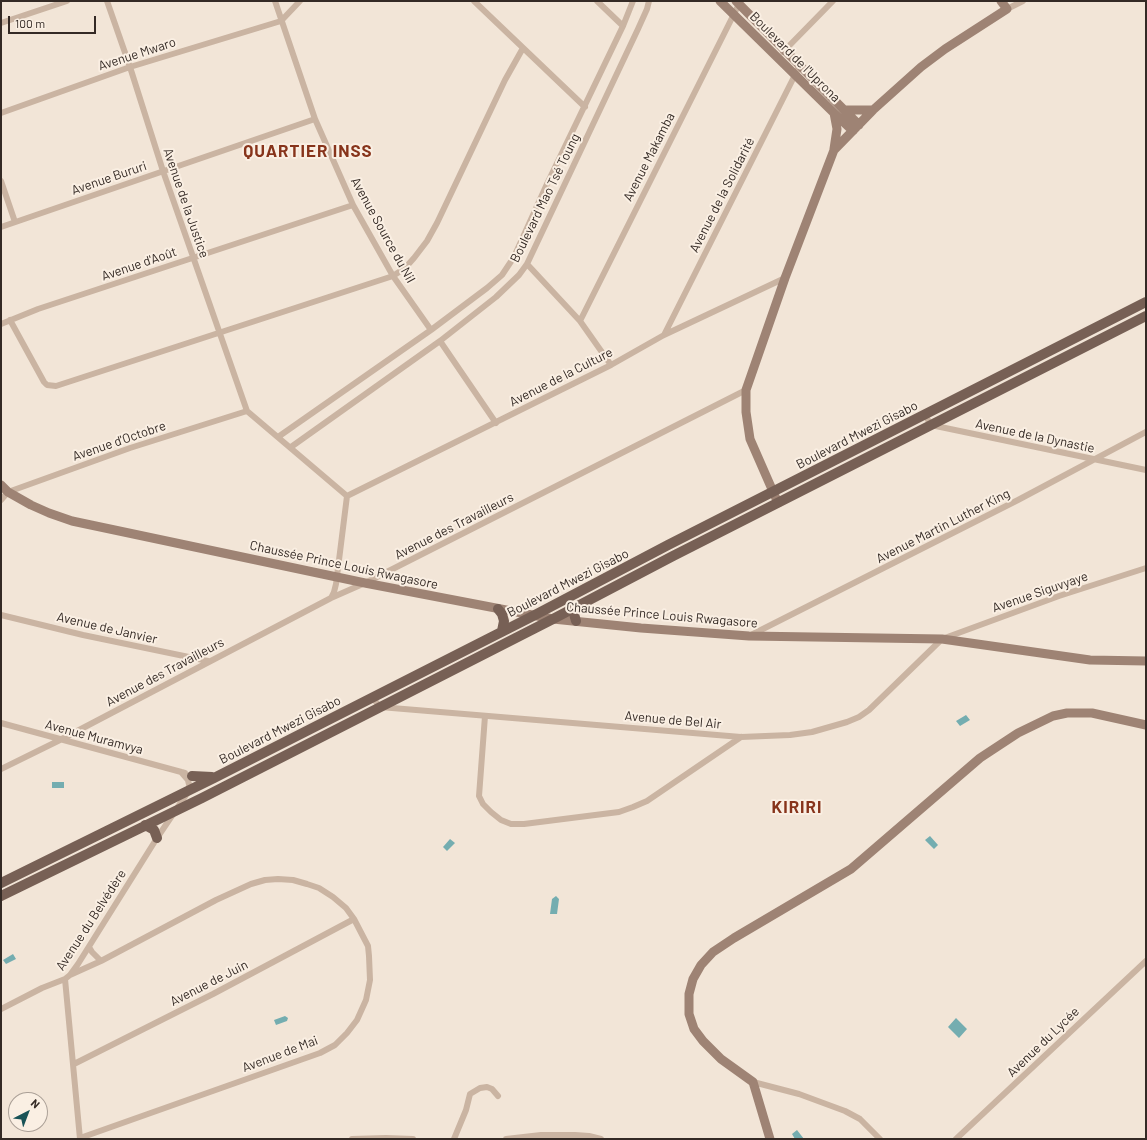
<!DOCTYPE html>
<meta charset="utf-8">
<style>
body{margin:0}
#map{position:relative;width:1147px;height:1140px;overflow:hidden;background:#f2e5d7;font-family:Barlow,sans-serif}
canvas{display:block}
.frame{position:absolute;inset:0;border:2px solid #342a25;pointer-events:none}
.north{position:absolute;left:8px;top:1092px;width:40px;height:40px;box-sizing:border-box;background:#faefe3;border:1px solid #aba097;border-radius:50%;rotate:42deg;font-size:11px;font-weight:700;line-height:16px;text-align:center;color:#342a25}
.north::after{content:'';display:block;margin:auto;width:14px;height:18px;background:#195357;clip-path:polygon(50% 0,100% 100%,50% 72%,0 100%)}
.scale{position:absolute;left:8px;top:16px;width:88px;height:18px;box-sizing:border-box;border:2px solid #342a25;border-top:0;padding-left:5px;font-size:12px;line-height:14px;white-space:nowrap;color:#342a25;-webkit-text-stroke:3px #faefe3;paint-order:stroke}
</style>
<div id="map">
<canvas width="1147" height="1140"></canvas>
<div class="frame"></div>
<div class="north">N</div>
<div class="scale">100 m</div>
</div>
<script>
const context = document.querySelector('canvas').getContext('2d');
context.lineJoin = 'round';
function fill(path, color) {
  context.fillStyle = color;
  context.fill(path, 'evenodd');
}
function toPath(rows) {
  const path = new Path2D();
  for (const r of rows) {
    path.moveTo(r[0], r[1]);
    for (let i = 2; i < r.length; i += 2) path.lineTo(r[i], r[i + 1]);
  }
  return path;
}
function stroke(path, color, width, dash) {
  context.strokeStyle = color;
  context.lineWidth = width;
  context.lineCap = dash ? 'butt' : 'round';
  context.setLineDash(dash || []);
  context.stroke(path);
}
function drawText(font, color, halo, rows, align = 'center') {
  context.font = font + ' Barlow,sans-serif';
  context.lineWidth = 4;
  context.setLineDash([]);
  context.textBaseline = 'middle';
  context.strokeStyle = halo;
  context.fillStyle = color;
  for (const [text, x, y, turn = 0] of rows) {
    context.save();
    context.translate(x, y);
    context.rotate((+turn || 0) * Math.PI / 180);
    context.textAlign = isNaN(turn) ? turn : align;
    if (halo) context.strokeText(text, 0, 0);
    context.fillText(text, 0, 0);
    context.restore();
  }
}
fill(toPath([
 [966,715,970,720,960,726,956,721],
 [52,782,64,782,64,788,52,788],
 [930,836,938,845,934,849,925,840],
 [450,839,455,843,447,851,443,847],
 [556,896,559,899,557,914,550,914,552,899],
 [13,954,16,959,6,964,3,960],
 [285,1016,288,1018,287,1021,276,1025,274,1020],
 [956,1018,967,1029,959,1038,948,1027],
 [797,1130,804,1139,795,1139,792,1134]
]), '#74adb0');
stroke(toPath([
 [107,1,130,67,163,171,247,411],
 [275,1,315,119,353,205,393,276,431,330],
 [474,1,585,107],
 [597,1,623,26],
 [1007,9,1023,1],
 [1,23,67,1],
 [783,52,833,1],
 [1,113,130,67,281,21,300,1],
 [1,181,15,222],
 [1,227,315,119],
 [527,264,580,321,611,365],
 [10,320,44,382,47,385,56,386,393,276,405,268,414,258,427,241,437,223,505,80,523,48],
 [580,321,739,4],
 [1,324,38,309,353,205],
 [664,335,800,65],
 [440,341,496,423],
 [247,411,347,496,336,584,334,592,331,598],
 [925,415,931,425,1146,470],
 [278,437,431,330,487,288,502,275,514,257,547,184,623,26,633,1],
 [291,447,440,341,496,297,519,275,527,264,638,29,647,9,649,1],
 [347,496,611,365,664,335,785,278],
 [1,500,8,492,130,448,247,411],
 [1,615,83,635,208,661],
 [751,635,1018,500,1146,432],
 [372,697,380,707,741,737,790,735,812,732,847,722,859,717,869,710,942,639,1059,596,1146,568],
 [485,716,479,796,483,804,491,812,501,820,511,824,524,824,603,814,619,812,633,807,647,801,741,737],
 [1,723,185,773],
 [1,769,60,740,331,598,365,583,746,390],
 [89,947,92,952,101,961],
 [70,975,101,961,216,900,251,884,265,880,278,879,293,880,307,884,319,888,333,897,346,908,354,919,368,946,369,956,370,980,366,1000,357,1020,347,1033,335,1045,320,1053,80,1138],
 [1,1009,42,988,65,979],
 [74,1064,213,994,354,919],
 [753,1082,799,1094,845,1111,860,1119,880,1139],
 [80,1139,65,979,70,975,78,964,157,838,190,789,188,780,181,772],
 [352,1139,386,1138,413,1139],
 [454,1139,466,1110,470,1094,480,1088,487,1087,492,1089,498,1096],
 [506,1139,541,1135,575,1135,589,1136,601,1139],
 [956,1139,1146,961]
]), '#cab4a2', 6);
stroke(toPath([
 [720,1,834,113,853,131],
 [736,1,859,125],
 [845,110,873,110],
 [834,113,837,129,834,149],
 [1,485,8,492,31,505,49,513,72,521,365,583,553,619,641,628,749,636,942,639,1090,660,1146,661],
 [778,503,750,439,746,412,746,390,785,278,834,150,873,110,921,67,945,49,1007,9,1001,1],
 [770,1139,753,1082,721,1059,703,1041,694,1029,689,1014,689,994,693,979,701,965,713,952,734,938,851,869,980,758,1018,733,1053,716,1067,713,1092,713,1146,725]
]), '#9e8374', 9);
stroke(toPath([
 [575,608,574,614,576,621],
 [498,609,502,614,504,621,502,631],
 [192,776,212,777],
 [145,825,154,830,157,838],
 [1,883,214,778,533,616,668,545,1146,302],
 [1,896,202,798,553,619,673,556,1146,316]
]), '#776055', 10);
drawText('13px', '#342a25', '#faefe3', [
 ["Avenue Mwaro",137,54,-18],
 ["Boulevard de l'Uprona",795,57,45],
 ["Avenue Makamba",649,157,-63],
 ["Avenue Bururi",109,178,-19],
 ["Avenue de la Solidarité",722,195,-63],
 ["Boulevard Mao Tsé Toung",545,198,-64],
 ["Avenue de la Justice",186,203,71],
 ["Avenue Source du Nil",383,230,61],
 ["Avenue d'Août",139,264,-19],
 ["Avenue de la Culture",561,377,-27],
 ["Boulevard Mwezi Gisabo",857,435,-27],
 ["Avenue de la Dynastie",1035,436,12],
 ["Avenue d'Octobre",119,441,-19],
 ["Avenue des Travailleurs",454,526,-27],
 ["Avenue Martin Luther King",943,526,-27],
 ["Chaussée Prince Louis Rwagasore",344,565,12],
 ["Boulevard Mwezi Gisabo",568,583,-27],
 ["Avenue Siguvyaye",1040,592,-19],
 ["Chaussée Prince Louis Rwagasore",662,615,5],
 ["Avenue de Janvier",107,628,13],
 ["Avenue des Travailleurs",165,672,-28],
 ["Avenue de Bel Air",673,720,5],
 ["Boulevard Mwezi Gisabo",280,730,-27],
 ["Avenue Muramvya",94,737,15],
 ["Avenue du Belvédère",91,920,-57],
 ["Avenue de Juin",209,983,-27],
 ["Avenue du Lycée",1043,1042,-44],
 ["Avenue de Mai",280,1054,-21]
]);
context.letterSpacing = '1px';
drawText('bold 17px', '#87341b', '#faefe3', [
 ["QUARTIER INSS",308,151],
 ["KIRIRI",797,807]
]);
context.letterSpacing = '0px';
</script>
